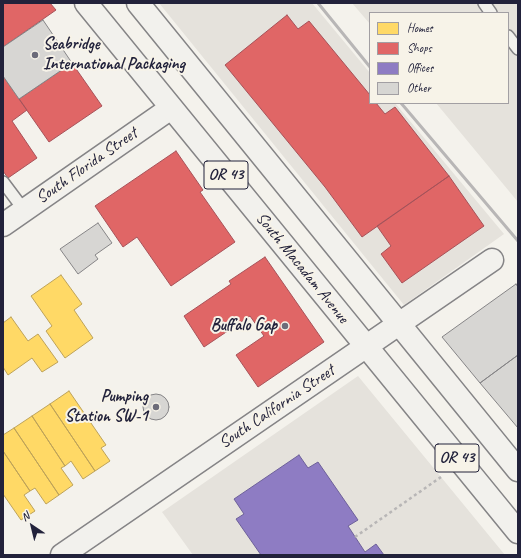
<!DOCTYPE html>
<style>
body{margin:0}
#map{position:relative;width:521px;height:558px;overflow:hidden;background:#f4f2ec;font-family:Caveat,sans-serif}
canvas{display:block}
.frame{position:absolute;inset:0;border:4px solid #22223b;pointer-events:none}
.legend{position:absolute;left:369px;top:12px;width:140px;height:92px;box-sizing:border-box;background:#f7f3e8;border:1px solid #a29fa3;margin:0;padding:5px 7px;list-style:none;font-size:12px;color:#22223b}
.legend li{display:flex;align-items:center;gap:8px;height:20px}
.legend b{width:20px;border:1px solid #a29fa3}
.north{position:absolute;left:12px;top:506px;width:40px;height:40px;-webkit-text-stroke:3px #f7f3e8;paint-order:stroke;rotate:325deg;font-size:11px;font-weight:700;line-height:16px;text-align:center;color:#22223b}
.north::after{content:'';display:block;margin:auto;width:14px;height:18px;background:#22223b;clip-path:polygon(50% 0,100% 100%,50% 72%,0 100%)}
</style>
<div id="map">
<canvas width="521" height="558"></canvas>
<div class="frame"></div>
<ul class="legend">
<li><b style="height:11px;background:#ffd966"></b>Homes</li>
<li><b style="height:11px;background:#e06666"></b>Shops</li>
<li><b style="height:11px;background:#8e7cc3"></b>Offices</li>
<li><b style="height:11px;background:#d7d6d3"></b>Other</li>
</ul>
<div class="north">N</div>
</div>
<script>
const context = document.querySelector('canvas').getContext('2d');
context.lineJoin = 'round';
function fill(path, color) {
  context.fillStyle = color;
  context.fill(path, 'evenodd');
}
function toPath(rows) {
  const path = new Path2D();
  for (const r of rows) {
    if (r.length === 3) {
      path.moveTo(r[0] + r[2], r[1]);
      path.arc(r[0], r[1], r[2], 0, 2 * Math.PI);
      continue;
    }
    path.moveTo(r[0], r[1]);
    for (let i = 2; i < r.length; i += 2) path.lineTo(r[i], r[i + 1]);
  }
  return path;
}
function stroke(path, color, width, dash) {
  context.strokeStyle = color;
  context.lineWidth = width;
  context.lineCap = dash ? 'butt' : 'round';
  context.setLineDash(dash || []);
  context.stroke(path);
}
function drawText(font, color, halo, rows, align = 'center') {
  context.font = font + ' Caveat,sans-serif';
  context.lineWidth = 4;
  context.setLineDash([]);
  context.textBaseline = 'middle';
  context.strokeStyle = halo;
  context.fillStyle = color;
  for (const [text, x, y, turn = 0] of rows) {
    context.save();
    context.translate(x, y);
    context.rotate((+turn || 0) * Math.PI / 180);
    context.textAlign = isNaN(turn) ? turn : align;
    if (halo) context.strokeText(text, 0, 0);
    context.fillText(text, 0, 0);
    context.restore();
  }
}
fill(toPath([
 [159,3,312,3,370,73,370,103,395,103,504,234,404,305],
 [352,3,518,3,518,202,436,103,508,103,508,13,370,13,370,24],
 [358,376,505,555,193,555,162,512]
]), '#e5e2dc');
const homes = toPath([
 [61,275,82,304,74,310,93,338,65,358,46,331,52,326,31,296,61,275],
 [11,317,28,341,38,334,58,362,42,372,32,358,8,375,3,367,3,323,11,317],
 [69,391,106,445,101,448,110,461,95,471,50,404,69,391],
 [50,404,95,471,83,479,71,461,65,466,32,416,50,404],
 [32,416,65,466,61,468,73,485,59,495,14,428,32,416],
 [14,428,59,495,46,504,35,488,30,491,3,451,3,435,14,428],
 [3,451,30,491,24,495,35,511,21,520,3,494,3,451]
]);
fill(homes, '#ffd966');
stroke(homes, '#bda259', 1);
const shops = toPath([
 [3,3,50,3,56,10,3,47,3,3],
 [287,15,298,29,309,21,370,95,370,103,376,103,385,114,395,107,449,176,362,237,325,187,225,65,287,15],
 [72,63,102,106,49,142,19,99,72,63],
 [3,76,27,110,12,121,37,158,8,178,3,171,3,76],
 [176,151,203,190,200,192,235,242,171,286,137,237,123,247,95,206,176,151],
 [449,176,484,226,402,283,381,254,391,246,377,226,449,176],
 [265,257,324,342,258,387,236,355,264,336,250,316,204,347,184,316,231,284,229,281,265,257]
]);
fill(shops, '#e06666');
stroke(shops, '#a75259', 1);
const offices = toPath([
 [299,455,308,468,318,462,358,520,348,526,365,552,376,544,384,555,261,555,236,519,244,514,234,499,299,455]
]);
fill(offices, '#8e7cc3');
stroke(offices, '#6e619a', 1);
const building = toPath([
 [43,20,72,63,19,99,3,76,3,47,43,20],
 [98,223,112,243,95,255,98,259,78,274,60,249,98,223],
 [516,284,518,287,518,355,480,383,442,337,516,284],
 [518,355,518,428,480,383,518,355],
 [156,407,13]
]);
fill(building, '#d7d6d3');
stroke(building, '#858486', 1);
const service = toPath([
 [484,3,491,13],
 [508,36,518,49],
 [3,182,24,210]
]);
const minor = toPath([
 [3,225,171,108],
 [62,555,492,260]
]);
const primary = toPath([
 [86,3,518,532],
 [138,3,518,470]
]);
stroke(service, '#858486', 14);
stroke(minor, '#858486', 25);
stroke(primary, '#858486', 25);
stroke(toPath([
 [355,537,441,477]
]), '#b8b6b6', 2.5, [3, 3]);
stroke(service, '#f2f1ed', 11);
stroke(minor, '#f2f1ed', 22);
stroke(primary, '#f2f1ed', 22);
stroke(toPath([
 [318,3,370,67],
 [401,103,518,241]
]), '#b8b6b6', 3);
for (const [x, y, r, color] of [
 [35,55,4,"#6c6b79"],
 [285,326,4,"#6c6b79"],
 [156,407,4,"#6c6b79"]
]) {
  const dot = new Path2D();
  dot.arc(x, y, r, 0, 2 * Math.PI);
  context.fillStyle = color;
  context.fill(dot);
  stroke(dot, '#f7f3e8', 1.5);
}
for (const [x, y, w] of [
 [226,175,44],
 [457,458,44]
]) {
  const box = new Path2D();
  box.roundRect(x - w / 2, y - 14, w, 28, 3);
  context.fillStyle = '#f7f3e8';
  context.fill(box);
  stroke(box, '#22223b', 1);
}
drawText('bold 16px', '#22223b', null, [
 ["OR 43",226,175],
 ["OR 43",457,458]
]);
drawText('bold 17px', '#22223b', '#f7f3e8', [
 ["Seabridge",43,45,"left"],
 ["International Packaging",43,65,"left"],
 ["Buffalo Gap",277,326],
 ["Pumping",148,397],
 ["Station SW-1",148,417]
], 'right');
drawText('17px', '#22223b', '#f7f3e8', [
 ["South Florida Street",87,166,-35],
 ["South Macadam Avenue",302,268,51],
 ["South California Street",277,407,-34]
]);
</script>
